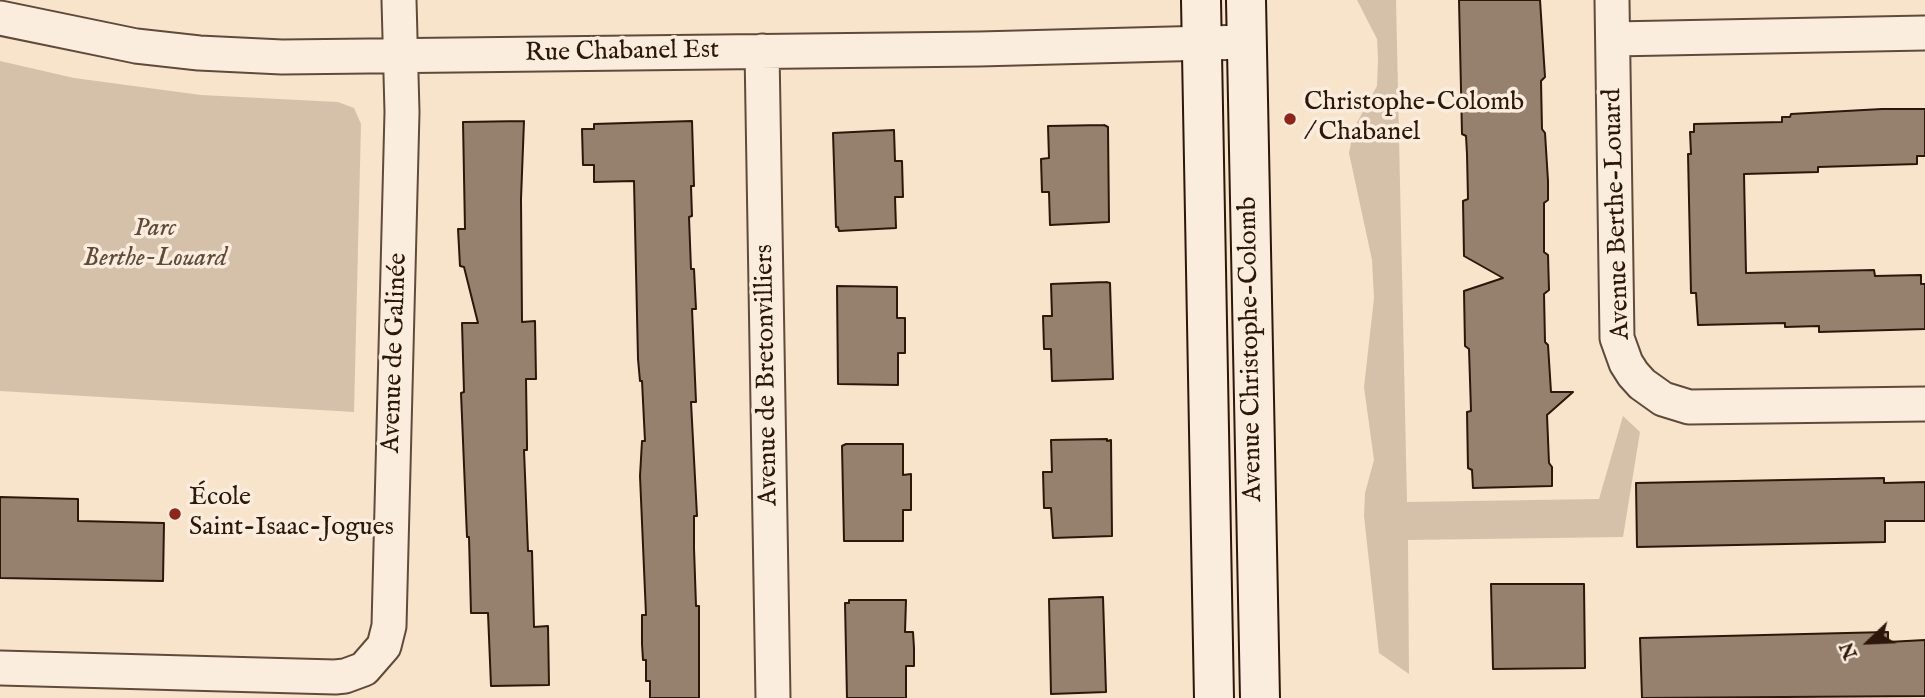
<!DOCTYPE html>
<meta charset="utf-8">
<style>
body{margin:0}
#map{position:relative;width:1925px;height:698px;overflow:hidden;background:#f7e4cb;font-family:"IM FELL English",serif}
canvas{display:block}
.north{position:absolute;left:1834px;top:607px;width:70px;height:70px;-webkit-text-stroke:5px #faeddd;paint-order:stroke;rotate:247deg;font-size:19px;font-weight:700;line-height:28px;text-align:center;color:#2d160a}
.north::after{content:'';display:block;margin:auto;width:24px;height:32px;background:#2d160a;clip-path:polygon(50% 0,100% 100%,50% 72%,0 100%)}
</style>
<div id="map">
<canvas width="1925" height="698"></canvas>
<div class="north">N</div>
</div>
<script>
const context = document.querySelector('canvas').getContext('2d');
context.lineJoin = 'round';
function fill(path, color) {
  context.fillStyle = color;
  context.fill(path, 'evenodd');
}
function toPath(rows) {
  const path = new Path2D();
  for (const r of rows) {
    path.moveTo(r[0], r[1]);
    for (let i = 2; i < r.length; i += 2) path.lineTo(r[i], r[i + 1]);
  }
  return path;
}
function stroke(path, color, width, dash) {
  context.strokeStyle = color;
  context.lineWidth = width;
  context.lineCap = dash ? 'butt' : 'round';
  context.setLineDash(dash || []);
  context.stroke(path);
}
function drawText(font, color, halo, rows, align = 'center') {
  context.font = font + ' "IM FELL English",serif';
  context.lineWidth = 7;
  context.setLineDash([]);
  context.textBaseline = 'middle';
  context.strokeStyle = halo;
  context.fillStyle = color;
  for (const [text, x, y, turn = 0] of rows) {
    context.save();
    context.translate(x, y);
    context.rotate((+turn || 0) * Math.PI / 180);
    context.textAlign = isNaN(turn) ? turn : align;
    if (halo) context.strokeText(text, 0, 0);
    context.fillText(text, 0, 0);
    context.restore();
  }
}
fill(toPath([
 [1357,0,1396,0,1407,502,1599,499,1623,416,1640,432,1623,537,1408,540,1409,674,1379,653,1364,516,1365,493,1374,460,1364,387,1374,298,1372,260,1349,153,1354,128,1377,86,1378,59,1377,39],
 [0,61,74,78,201,95,338,102,354,108,361,124,354,412,0,391]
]), '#d5c1aa');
const building = toPath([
 [1459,0,1540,0,1545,77,1541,81,1542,129,1545,133,1548,181,1548,200,1544,203,1544,252,1548,255,1549,290,1544,294,1545,342,1548,345,1551,392,1573,392,1547,415,1549,463,1552,467,1552,486,1473,488,1472,470,1468,468,1467,412,1471,411,1469,349,1465,346,1464,291,1503,278,1464,256,1463,201,1468,199,1467,154,1466,136,1462,134,1459,0],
 [1882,109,1925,109,1925,156,1917,156,1917,164,1818,167,1818,172,1744,174,1746,273,1874,270,1875,276,1921,275,1921,284,1925,284,1925,329,1819,332,1819,326,1785,327,1785,323,1698,325,1696,293,1691,293,1688,154,1691,154,1690,132,1694,132,1694,124,1782,122,1782,117,1790,117,1791,114,1882,109],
 [524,121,521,199,522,322,535,321,536,379,526,379,527,444,527,450,524,450,528,551,532,551,534,627,548,626,549,685,491,686,488,613,471,613,469,537,467,537,461,393,464,392,462,323,478,323,464,267,460,266,458,229,465,229,463,122,524,121],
 [692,121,694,186,691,186,692,216,689,217,691,269,694,269,696,309,692,309,696,402,691,402,697,516,694,516,694,548,696,606,699,606,699,698,650,698,650,681,646,681,646,660,643,660,642,644,642,615,646,615,640,476,642,441,645,441,642,381,640,381,638,359,634,181,594,182,594,165,583,165,582,129,594,129,594,124,692,121],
 [1104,125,1108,127,1109,222,1050,225,1049,192,1042,192,1041,159,1049,158,1048,126,1104,125],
 [894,130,895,161,902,161,903,197,895,197,896,228,839,231,838,227,836,227,833,133,894,130],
 [1106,282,1110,283,1113,379,1052,381,1051,349,1044,349,1043,316,1052,316,1051,284,1106,282],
 [837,286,897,287,897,318,905,318,905,353,898,353,898,385,838,384,837,286],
 [1107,439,1107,441,1111,440,1112,536,1053,538,1051,508,1044,508,1043,472,1052,472,1051,440,1107,439],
 [846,444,903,444,903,475,911,474,911,510,903,510,903,541,844,541,842,446,846,444],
 [1884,478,1884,483,1925,482,1925,521,1885,521,1885,542,1637,547,1636,483,1884,478],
 [0,497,78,499,78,521,164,523,163,581,0,578,0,497],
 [1491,584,1584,584,1585,668,1493,669,1491,584],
 [1103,597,1106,692,1051,694,1049,599,1103,597],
 [849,600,906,600,905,632,913,632,914,648,914,666,906,666,906,698,847,698,845,603,849,603,849,600],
 [1888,632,1888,642,1925,640,1925,696,1642,698,1640,638,1888,632]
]);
fill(building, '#96816e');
stroke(building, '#2d160a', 2);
const minor = toPath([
 [1612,0,1617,338,1626,363,1633,374,1642,384,1663,399,1689,407,1925,404],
 [0,18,136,46,199,53,282,57,979,49,1247,42],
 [1613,39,1925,33],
 [762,51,773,698],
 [0,668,335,677,345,676,364,669,384,646,389,626,402,112,399,0]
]);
const secondary = toPath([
 [1201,0,1214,698],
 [1246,0,1260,698]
]);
stroke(minor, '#604a3a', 37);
stroke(secondary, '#2d160a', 42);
stroke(minor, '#faeddd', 33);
stroke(secondary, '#faeddd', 38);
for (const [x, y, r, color] of [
 [1290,119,7,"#8f2418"],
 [175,514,7,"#8f2418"]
]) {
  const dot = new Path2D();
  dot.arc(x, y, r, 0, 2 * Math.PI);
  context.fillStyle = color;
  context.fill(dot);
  stroke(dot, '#faeddd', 2.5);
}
drawText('26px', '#2d160a', '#faeddd', [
 ["Rue Chabanel Est",622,53,-1],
 ["Avenue Berthe-Louard",1618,214,-92],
 ["Avenue Christophe-Colomb",1252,349,-91],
 ["Avenue de Galinée",396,353,-88],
 ["Avenue de Bretonvilliers",768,375,-91]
]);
drawText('26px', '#2d160a', '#faeddd', [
 ["Christophe-Colomb",1304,104],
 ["/ Chabanel",1304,134],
 ["École",189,499],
 ["Saint-Isaac-Jogues",189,529]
], 'left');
drawText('italic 26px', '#5f493a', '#faeddd', [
 ["Parc",155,230],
 ["Berthe-Louard",155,260]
]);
</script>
